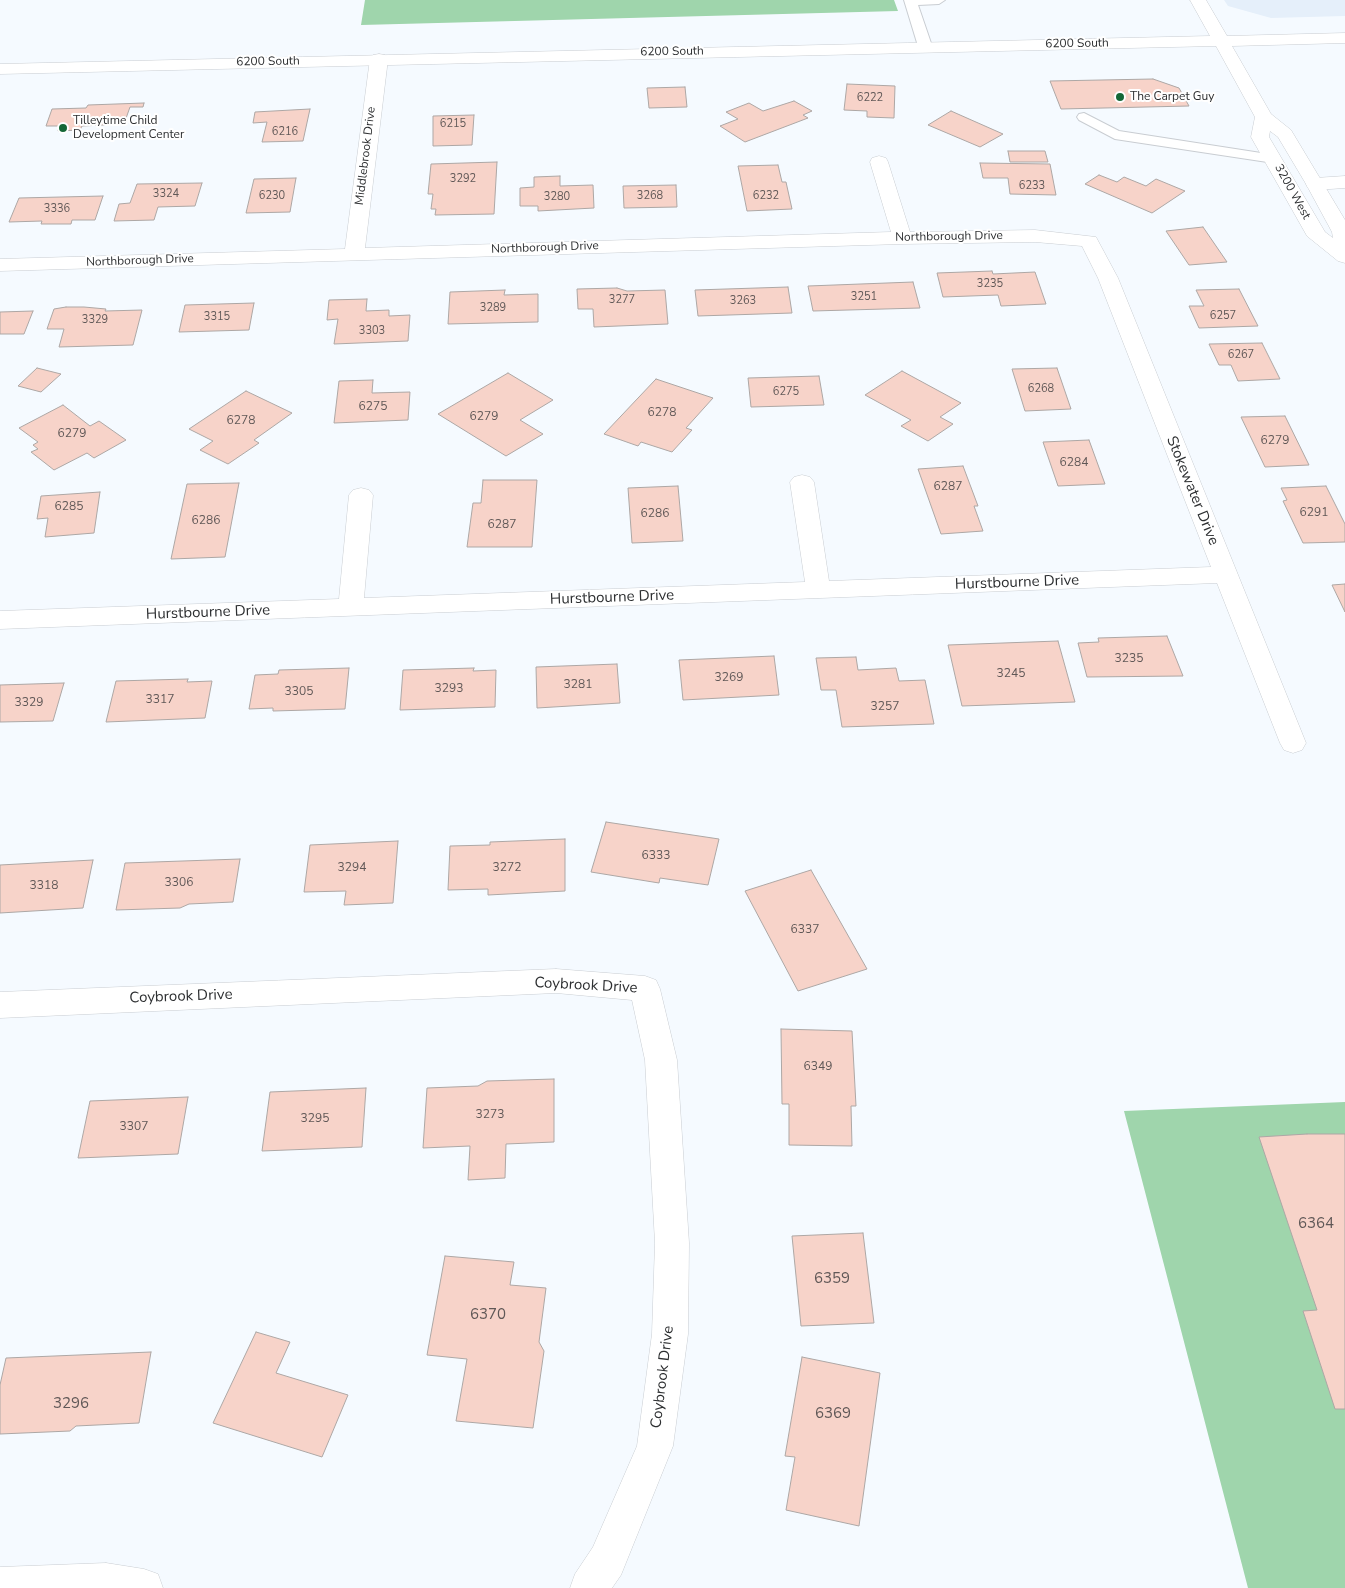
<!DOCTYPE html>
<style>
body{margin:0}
canvas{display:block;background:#f5faff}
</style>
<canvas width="1345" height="1588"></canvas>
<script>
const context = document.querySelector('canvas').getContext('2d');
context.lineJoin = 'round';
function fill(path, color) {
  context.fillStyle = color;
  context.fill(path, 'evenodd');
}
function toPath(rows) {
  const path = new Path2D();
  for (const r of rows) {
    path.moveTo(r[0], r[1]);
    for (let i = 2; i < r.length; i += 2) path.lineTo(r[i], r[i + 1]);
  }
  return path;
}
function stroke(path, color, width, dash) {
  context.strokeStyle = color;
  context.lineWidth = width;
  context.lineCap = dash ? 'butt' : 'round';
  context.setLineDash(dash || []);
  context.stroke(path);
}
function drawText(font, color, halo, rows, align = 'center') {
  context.font = font + ' "Nunito Sans",sans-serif';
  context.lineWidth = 4;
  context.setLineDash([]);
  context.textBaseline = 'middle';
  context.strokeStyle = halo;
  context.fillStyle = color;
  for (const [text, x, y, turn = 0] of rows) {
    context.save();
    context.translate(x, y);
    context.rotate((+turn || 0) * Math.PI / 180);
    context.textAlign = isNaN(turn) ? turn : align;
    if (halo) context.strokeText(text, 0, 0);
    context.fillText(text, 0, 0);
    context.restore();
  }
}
fill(toPath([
 [1224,0,1345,0,1345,16,1271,18,1228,6]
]), '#e5effa');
fill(toPath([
 [365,0,894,0,898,11,361,25],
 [1345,1102,1345,1588,1248,1588,1124,1111]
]), '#9fd5ac');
const building = toPath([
 [1153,79,1179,88,1189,106,1061,109,1050,81,1153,79],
 [847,84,895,86,894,118,867,117,867,111,844,110,847,84],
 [685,87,687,107,649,108,647,88,685,87],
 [794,101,812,111,803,115,808,118,745,142,720,126,738,119,726,112,749,103,763,111,794,101],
 [144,103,143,107,130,107,124,124,82,126,80,130,58,131,59,126,46,126,52,109,86,108,88,105,144,103],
 [310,109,303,141,262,142,267,122,253,123,255,112,310,109],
 [951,111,1003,134,980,147,928,125,951,111],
 [474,115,472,145,433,146,433,116,474,115],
 [1008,151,1045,151,1048,162,1010,162,1008,151],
 [497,162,494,214,435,215,436,209,431,209,433,194,428,194,431,164,497,162],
 [980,163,1050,164,1056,195,1010,194,1008,178,983,178,980,163],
 [778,165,782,182,786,182,792,209,747,211,738,166,778,165],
 [1099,175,1117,182,1124,177,1146,186,1156,179,1185,191,1152,213,1085,184,1099,175],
 [560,176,560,186,593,185,594,208,538,211,538,206,520,206,520,188,534,187,534,177,560,176],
 [296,178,290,212,246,213,254,179,296,178],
 [202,183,195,206,158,207,154,220,114,221,119,204,130,203,137,184,202,183],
 [676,185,677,207,624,208,623,186,676,185],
 [103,196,95,220,72,220,71,224,41,224,42,221,9,222,19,198,103,196],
 [1203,227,1227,262,1189,265,1166,231,1203,227],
 [992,271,993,274,1035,272,1046,304,1001,306,998,295,943,297,937,273,992,271],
 [913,282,920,308,813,311,808,286,913,282],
 [788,287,792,313,698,316,695,290,788,287],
 [617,288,627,291,665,290,668,324,594,327,593,309,578,309,577,289,617,288],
 [1239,289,1258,326,1199,328,1189,306,1204,306,1196,290,1239,289],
 [505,290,504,295,538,294,538,322,448,324,450,292,505,290],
 [367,299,366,311,389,310,389,316,410,315,408,341,334,344,338,319,327,320,329,300,367,299],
 [254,303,249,330,179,332,185,305,254,303],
 [66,307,84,307,106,309,105,311,142,310,133,345,59,347,64,329,47,329,54,309,66,307],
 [33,311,24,334,0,334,0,312,33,311],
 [1262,343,1280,379,1238,381,1231,365,1219,365,1209,344,1262,343],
 [37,368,61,374,41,392,18,386,37,368],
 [1057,368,1071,409,1025,411,1012,369,1057,368],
 [902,371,961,403,940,417,953,424,928,441,901,426,911,420,865,395,902,371],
 [508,373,553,400,520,420,543,434,506,456,438,414,508,373],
 [819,376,824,405,751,407,748,378,819,376],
 [656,379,713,398,686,428,692,430,672,452,641,442,638,446,604,434,656,379],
 [373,380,372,393,410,392,408,420,334,423,339,381,373,380],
 [246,391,292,413,254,440,259,443,228,464,200,450,213,441,189,429,246,391],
 [63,405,90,426,99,421,126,440,94,458,87,453,54,470,31,452,38,449,33,445,38,442,19,428,63,405],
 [1285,416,1309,465,1265,467,1241,417,1285,416],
 [1089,440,1105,484,1058,486,1043,442,1089,440],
 [963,466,978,506,974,506,983,531,941,534,918,469,963,466],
 [483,480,537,480,532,547,467,547,473,503,481,503,483,480],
 [239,483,225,557,171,559,187,484,239,483],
 [678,486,683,541,632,543,628,488,678,486],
 [1326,486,1345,524,1345,542,1303,543,1283,501,1287,500,1281,488,1326,486],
 [100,492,94,533,45,537,48,518,37,519,41,496,100,492],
 [1345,584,1345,612,1332,585,1345,584],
 [1167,636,1183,676,1087,677,1078,643,1099,642,1098,638,1167,636],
 [1058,641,1075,702,962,706,948,645,1058,641],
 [774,656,779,695,683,700,679,660,774,656],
 [856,657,858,670,896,668,899,681,925,680,934,724,842,727,836,690,821,690,816,658,856,657],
 [617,664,620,703,537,708,536,667,617,664],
 [349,668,345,709,273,711,273,708,249,709,255,675,278,674,279,670,349,668],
 [474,668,473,671,496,670,495,707,400,710,403,670,474,668],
 [188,679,187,682,212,681,205,718,106,722,116,681,188,679],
 [64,683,53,721,0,722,0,685,64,683],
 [606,822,719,839,708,885,660,878,659,883,591,872,606,822],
 [565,839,565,891,488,895,488,889,448,890,450,846,490,845,490,842,565,839],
 [398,841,393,903,344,905,346,891,304,892,310,845,398,841],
 [240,859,233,902,189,904,180,908,116,910,125,863,240,859],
 [93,860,83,908,0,913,0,865,93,860],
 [811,870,867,969,798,991,745,891,811,870],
 [781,1029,852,1031,856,1106,851,1106,852,1146,789,1145,789,1104,782,1104,781,1029],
 [554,1079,554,1142,506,1144,505,1178,468,1180,470,1146,423,1148,427,1088,478,1086,487,1081,554,1079],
 [366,1088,362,1147,262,1151,270,1092,366,1088],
 [188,1097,178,1154,78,1158,90,1101,188,1097],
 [1307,1134,1345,1134,1345,1409,1335,1409,1303,1311,1317,1310,1259,1137,1307,1134],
 [863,1233,874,1323,801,1326,792,1236,863,1233],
 [445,1256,514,1262,510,1285,546,1288,539,1342,544,1351,533,1428,456,1421,467,1359,427,1355,445,1256],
 [256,1332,290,1342,276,1373,348,1395,322,1457,213,1423,256,1332],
 [151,1352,139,1423,76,1426,70,1431,0,1434,0,1385,6,1358,151,1352],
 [802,1357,880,1373,859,1526,786,1510,795,1457,785,1456,802,1357]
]);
fill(building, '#f7d3c9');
stroke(building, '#ada7a5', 1);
const lane = toPath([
 [904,0,945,0,939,4,918,5,932,46,930,49,920,49,918,46,904,0],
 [1084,113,1119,131,1274,155,1281,159,1274,163,1115,139,1079,120,1077,117,1079,114,1084,113]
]);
const street = toPath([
 [379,54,385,55,388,59,365,248,891,232,870,162,872,158,879,156,886,158,888,162,910,232,1035,230,1096,237,1118,278,1306,743,1302,750,1293,753,1284,750,1280,743,1217,583,0,629,0,611,339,599,349,495,353,490,361,488,369,490,373,495,364,598,805,582,790,482,794,477,802,475,810,477,814,482,829,581,1211,567,1098,278,1082,246,1035,242,902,244,0,271,0,259,345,249,370,59,373,55,379,54],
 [1345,176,1345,188,1315,190,1308,188,1306,184,1308,180,1315,178,1345,176],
 [556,969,645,976,656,980,660,989,677,1060,689,1243,688,1334,673,1446,621,1575,612,1588,570,1588,575,1574,593,1547,637,1446,652,1334,655,1243,645,1060,632,1000,556,993,0,1018,0,992,556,969],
 [106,1563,144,1569,158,1574,163,1588,0,1588,0,1567,106,1563]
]);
const secondary = toPath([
 [1190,0,1206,0,1227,36,1345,33,1345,43,1232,46,1271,114,1291,130,1345,220,1345,263,1338,261,1307,236,1251,137,1255,117,1216,46,0,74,0,64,1210,36,1190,0],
 [1270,131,1278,137,1306,184,1332,232,1333,238,1325,232,1269,137,1270,131]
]);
stroke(lane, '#c9cdd2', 2);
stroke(street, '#c9cdd2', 1);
stroke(secondary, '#c9cdd2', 1);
fill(lane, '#fff');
fill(street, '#fff');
fill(secondary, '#fff');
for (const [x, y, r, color] of [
 [1120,97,5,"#146737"],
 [63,128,5,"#146737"]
]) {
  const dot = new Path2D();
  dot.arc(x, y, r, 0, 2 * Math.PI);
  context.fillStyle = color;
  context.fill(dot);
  stroke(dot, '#fff', 2);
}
drawText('11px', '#605857', null, [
 ["6222",870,98],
 ["6215",453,124],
 ["6216",285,132],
 ["3292",463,179],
 ["6233",1032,186],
 ["3324",166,194],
 ["6230",272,196],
 ["3268",650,196],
 ["6232",766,196],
 ["3280",557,197],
 ["3336",57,209],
 ["3235",990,284],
 ["3251",864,297],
 ["3277",622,300],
 ["3263",743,301],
 ["3289",493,308],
 ["6257",1223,316],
 ["3315",217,317],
 ["3329",95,320],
 ["3303",372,331],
 ["6267",1241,355],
 ["6268",1041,389],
 ["6275",786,392]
]);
drawText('12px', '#2d2f31', '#fff', [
 ["6200 South",1077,44,-1],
 ["6200 South",672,52,-1],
 ["6200 South",268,62,-1],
 ["Middlebrook Drive",366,156,-83],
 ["3200 West",1292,192,61],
 ["Northborough Drive",949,237,-1],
 ["Northborough Drive",545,248,-2],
 ["Northborough Drive",140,261,-2]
]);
drawText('12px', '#2d2f31', '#fff', [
 ["The Carpet Guy",1130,97],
 ["Tilleytime Child",73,121],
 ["Development Center",73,135]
], 'left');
drawText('12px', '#605857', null, [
 ["6275",373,407],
 ["6278",662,413],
 ["6279",484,417],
 ["6278",241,421],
 ["6279",72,434],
 ["6279",1275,441],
 ["6284",1074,463],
 ["6287",948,487],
 ["6285",69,507],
 ["6291",1314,513],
 ["6286",655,514],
 ["6286",206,521],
 ["6287",502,525],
 ["3235",1129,659],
 ["3245",1011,674],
 ["3269",729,678],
 ["3281",578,685],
 ["3293",449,689],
 ["3305",299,692],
 ["3317",160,700],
 ["3329",29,703],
 ["3257",885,707],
 ["6333",656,856],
 ["3294",352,868],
 ["3272",507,868],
 ["3306",179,883],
 ["3318",44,886],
 ["6337",805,930],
 ["6349",818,1067],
 ["3273",490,1115],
 ["3295",315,1119],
 ["3307",134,1127]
]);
drawText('15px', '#2d2f31', '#fff', [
 ["Stokewater Drive",1192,491,68],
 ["Hurstbourne Drive",1017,583,-2],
 ["Hurstbourne Drive",612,598,-2],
 ["Hurstbourne Drive",208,613,-2],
 ["Coybrook Drive",586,986,3],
 ["Coybrook Drive",181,997,-2],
 ["Coybrook Drive",663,1377,-83]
]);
drawText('15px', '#605857', null, [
 ["6364",1316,1224],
 ["6359",832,1279],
 ["6370",488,1315],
 ["3296",71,1404],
 ["6369",833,1414]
]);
</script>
